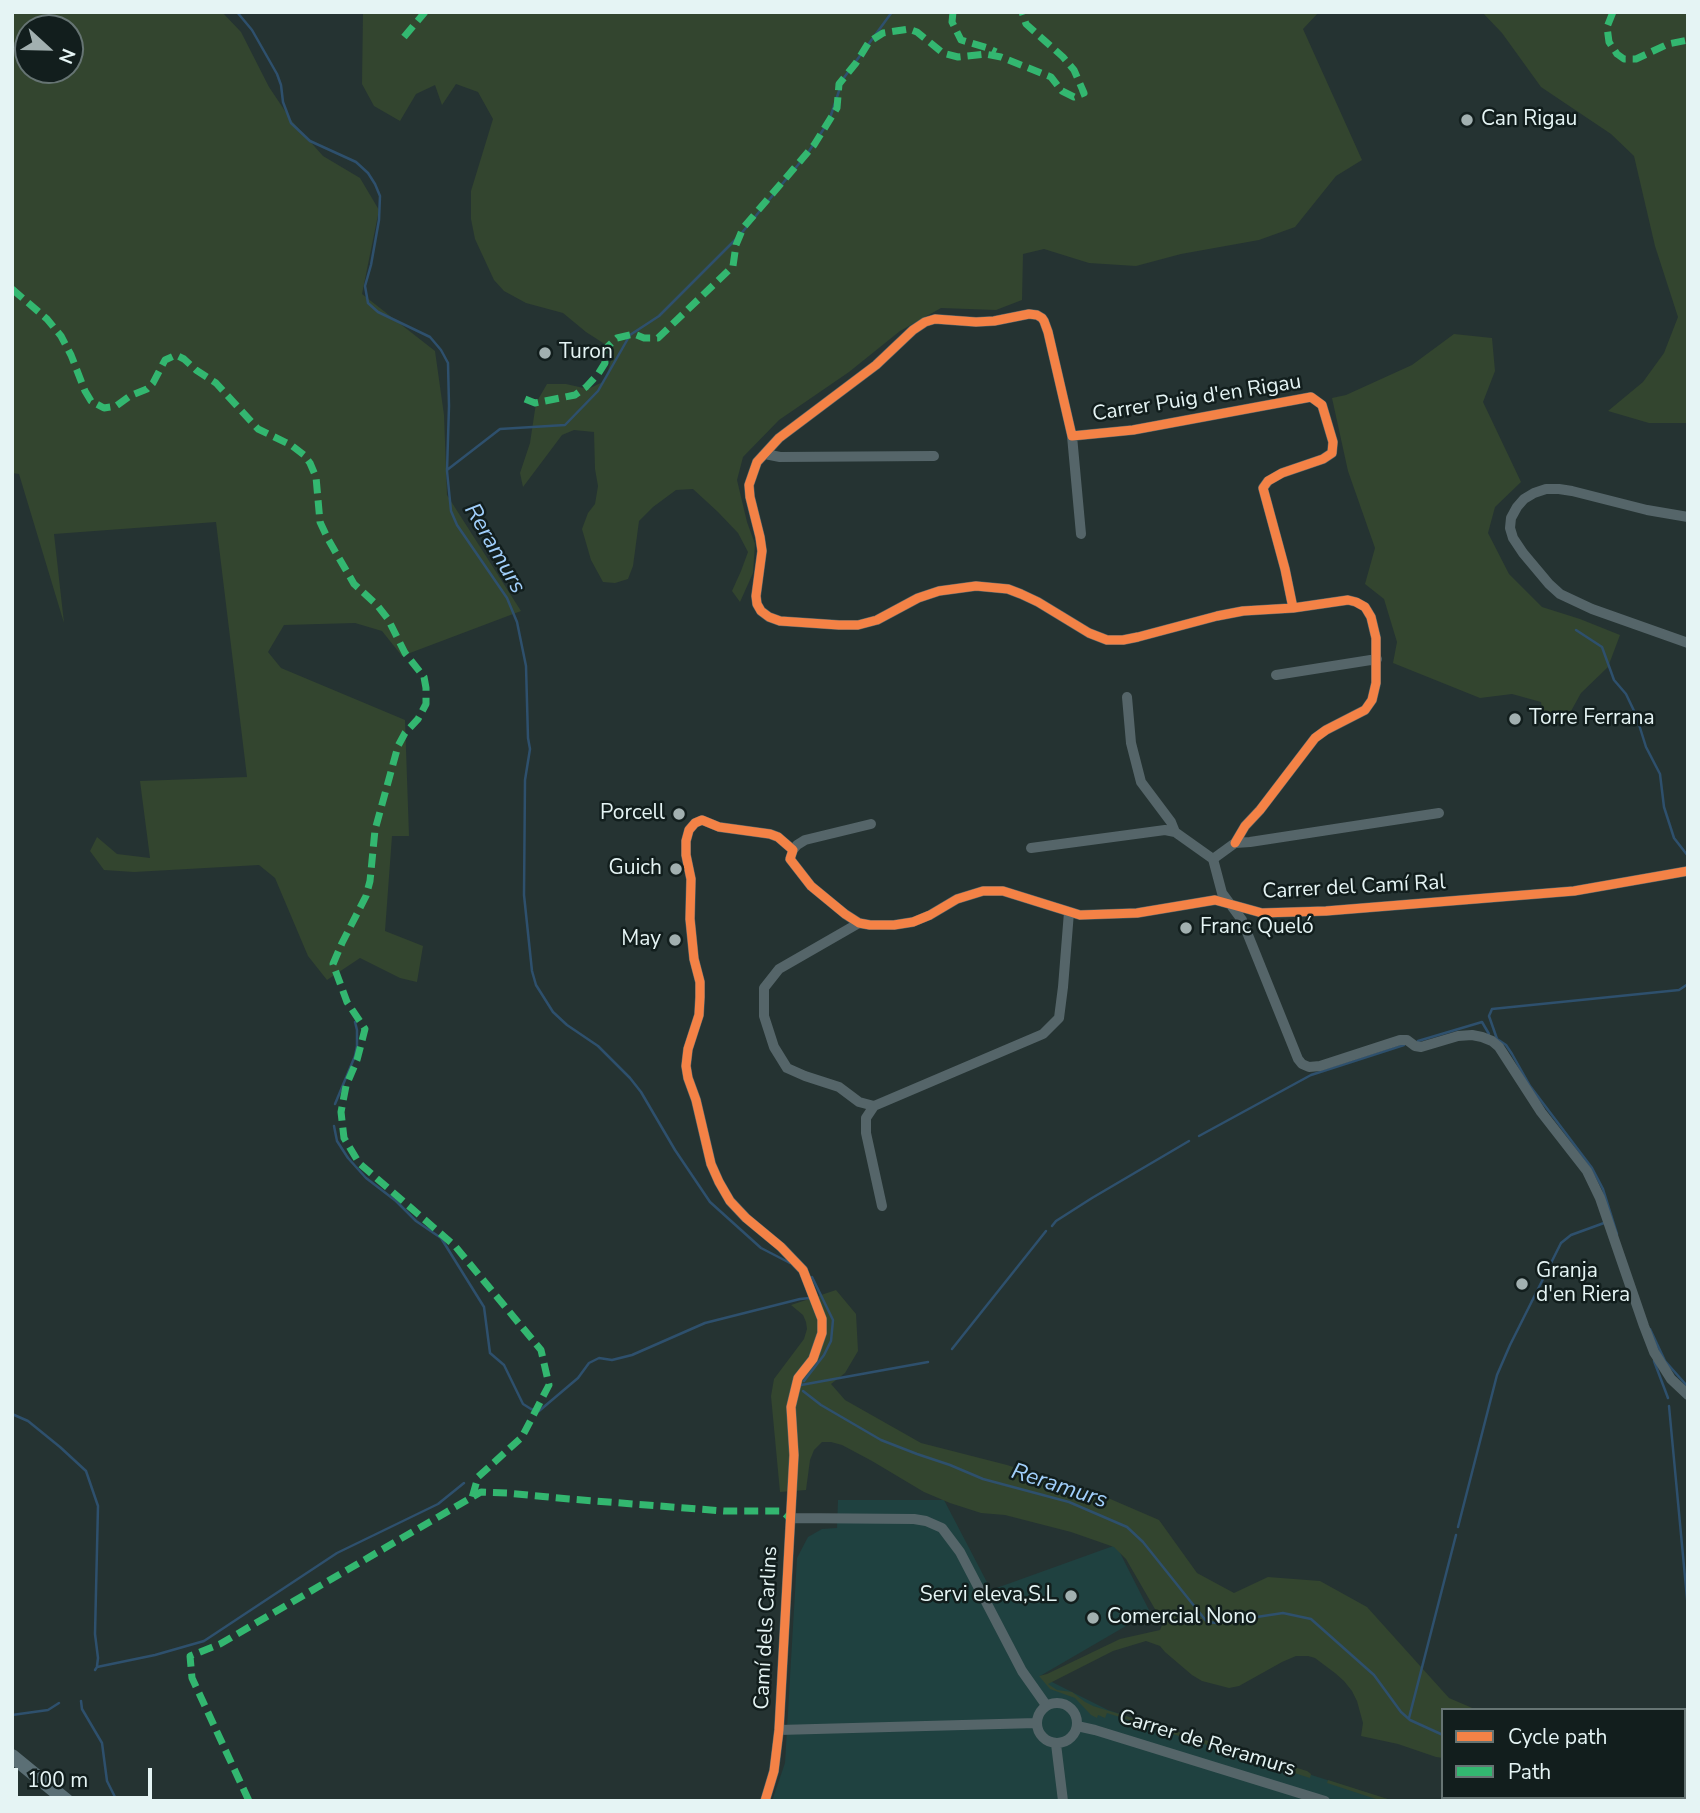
<!DOCTYPE html>
<meta charset="utf-8">
<style>
body{margin:0}
#map{position:relative;width:1700px;height:1813px;overflow:hidden;background:#253332;font-family:"Nunito Sans",sans-serif}
canvas{display:block}
.frame{position:absolute;inset:0;border:14px solid #e5f4f4;pointer-events:none}
.legend{position:absolute;left:1441px;top:1708px;width:245px;height:91px;box-sizing:border-box;background:#121e1d;border:2px solid #667473;margin:0;padding:9px 12px;list-style:none;font-size:21px;color:#e5f4f4}
.legend li{display:flex;align-items:center;gap:14px;height:35px}
.legend b{width:35px;border:2px solid #667473}
.north{position:absolute;left:14px;top:14px;width:70px;height:70px;box-sizing:border-box;background:#121e1d;border:2px solid #667473;border-radius:50%;rotate:112deg;font-size:19px;font-weight:700;line-height:28px;text-align:center;color:#e5f4f4}
.north::after{content:'';display:block;margin:auto;width:24px;height:32px;background:#a2b0b0;clip-path:polygon(50% 0,100% 100%,50% 72%,0 100%)}
.scale{position:absolute;left:14px;top:1768px;width:138px;height:32px;box-sizing:border-box;border:4px solid #e5f4f4;border-top:0;padding-left:9px;font-size:21px;line-height:24px;white-space:nowrap;color:#e5f4f4;-webkit-text-stroke:5px #121e1d;paint-order:stroke}
</style>
<div id="map">
<canvas width="1700" height="1813"></canvas>
<div class="frame"></div>
<ul class="legend">
<li><b style="height:9px;background:#f48246"></b>Cycle path</li>
<li><b style="height:9px;background:#33b770"></b>Path</li>
</ul>
<div class="north">N</div>
<div class="scale">100 m</div>
</div>
<script>
const context = document.querySelector('canvas').getContext('2d');
context.lineJoin = 'round';
function fill(path, color) {
  context.fillStyle = color;
  context.fill(path, 'evenodd');
}
function toPath(rows) {
  const path = new Path2D();
  for (const r of rows) {
    if (r.length === 3) {
      path.moveTo(r[0] + r[2], r[1]);
      path.arc(r[0], r[1], r[2], 0, 2 * Math.PI);
      continue;
    }
    path.moveTo(r[0], r[1]);
    for (let i = 2; i < r.length; i += 2) path.lineTo(r[i], r[i + 1]);
  }
  return path;
}
function stroke(path, color, width, dash) {
  context.strokeStyle = color;
  context.lineWidth = width;
  context.lineCap = dash ? 'butt' : 'round';
  context.setLineDash(dash || []);
  context.stroke(path);
}
function drawText(font, color, halo, rows, align = 'center') {
  context.font = font + ' "Nunito Sans",sans-serif';
  context.lineWidth = 5;
  context.setLineDash([]);
  context.textBaseline = 'middle';
  context.strokeStyle = halo;
  context.fillStyle = color;
  for (const [text, x, y, turn = 0] of rows) {
    context.save();
    context.translate(x, y);
    context.rotate((+turn || 0) * Math.PI / 180);
    context.textAlign = isNaN(turn) ? turn : align;
    if (halo) context.strokeText(text, 0, 0);
    context.fillText(text, 0, 0);
    context.restore();
  }
}
fill(toPath([
 [838,1500,944,1500,991,1590,1116,1545,1150,1612,1040,1676,1108,1710,1393,1801,772,1801,785,1763,797,1558,808,1537,822,1529,837,1528]
]), '#1f4140');
fill(toPath([
 [12,12,222,12,241,32,269,87,291,120,323,156,360,178,379,210,362,294,435,351,444,415,447,495,521,611,402,656,382,631,355,623,284,625,268,652,281,668,405,720,409,836,392,836,385,931,423,946,417,982,400,978,360,958,327,980,308,956,275,878,259,865,134,872,104,870,90,851,97,837,117,854,150,858,140,781,247,777,216,522,54,534,64,623,19,474,12,473],
 [70,28,70,70,28,70,28,28],
 [363,12,1319,12,1303,29,1362,160,1336,176,1295,227,1259,240,1181,254,1136,266,1089,263,1044,249,1023,254,1022,300,996,310,941,308,900,331,849,372,779,420,743,457,737,480,747,522,755,544,753,573,740,602,732,591,741,571,748,552,738,533,718,512,693,489,676,490,653,507,639,521,633,566,628,579,615,583,603,582,591,560,582,529,588,513,595,504,598,486,595,469,594,432,574,430,562,435,523,487,520,473,530,443,536,403,547,384,566,384,588,389,605,381,614,350,586,332,563,313,526,303,504,291,494,280,475,239,471,219,471,191,493,119,478,92,456,84,442,105,435,85,416,94,400,121,374,106,362,84],
 [1482,12,1688,12,1688,423,1649,423,1608,411,1643,382,1664,353,1678,317,1655,246,1634,156,1611,134,1541,87,1502,33],
 [1454,334,1492,338,1495,371,1483,402,1521,482,1495,507,1488,533,1509,574,1542,607,1580,619,1620,635,1608,667,1581,693,1565,722,1544,722,1541,702,1512,694,1480,698,1393,663,1397,642,1384,599,1365,584,1375,548,1348,471,1332,398,1346,395,1412,365],
 [836,1290,856,1314,858,1351,845,1373,831,1384,845,1400,921,1443,1007,1465,1108,1498,1159,1520,1197,1573,1234,1593,1268,1577,1320,1581,1367,1607,1449,1698,1477,1710,1443,1710,1443,1758,1436,1757,1398,1744,1361,1736,1363,1723,1357,1701,1352,1691,1344,1681,1335,1673,1315,1658,1308,1656,1296,1656,1282,1662,1239,1686,1229,1688,1202,1681,1192,1675,1165,1652,1160,1646,1146,1641,1113,1651,1048,1684,1057,1690,1072,1692,1085,1702,1093,1706,1307,1771,1311,1774,1310,1778,1107,1713,1105,1718,1098,1715,1097,1718,1091,1715,1075,1698,1050,1689,1039,1676,1047,1674,1120,1639,1160,1630,1163,1623,1126,1559,1114,1547,1071,1532,1005,1515,981,1513,950,1503,924,1492,872,1461,842,1445,831,1442,822,1442,814,1450,810,1460,806,1490,780,1492,771,1396,774,1379,804,1339,807,1329,806,1322,803,1315,791,1305],
 [1328,1780,1394,1801,1382,1801,1327,1783],
 [1556,1797,1656,1797,1664,1801,1558,1801]
]), '#33452f');
stroke(toPath([
 [237,12,252,30,277,74,281,85,283,102,291,123,310,141,356,162,368,173,375,184,380,196,379,220,371,265,365,286,368,303,378,312,430,337,441,350,448,363,449,406,447,471,451,511,457,525,507,598,517,622,526,666,528,738,530,749,525,780,524,895,532,971,536,985,553,1012,567,1025,598,1046,630,1078,641,1092,675,1150,710,1202,761,1248,790,1263],
 [447,470,500,429,565,425,598,391,630,335,659,316,740,235,807,154,829,121,843,79,892,12],
 [1576,630,1602,647,1614,680,1626,694,1636,715,1646,747,1660,774,1664,807,1674,838,1688,856],
 [1418,1041,1482,1022,1489,1034],
 [335,1104,355,1056,357,1046,357,1030,355,1022],
 [334,1126,337,1141,348,1158,366,1178,396,1201,416,1221,441,1238,484,1307,490,1353,504,1365,523,1404,531,1409,539,1411,578,1378,589,1363,599,1358,612,1360,632,1355,705,1323,800,1299,810,1298],
 [1199,1136,1311,1075,1404,1045],
 [1052,1226,1056,1221,1092,1198,1189,1141],
 [1617,1234,1603,1189,1592,1168,1530,1086,1512,1054,1506,1045,1497,1039,1489,1016,1492,1009,1679,990,1688,984],
 [1650,1329,1665,1361,1688,1387],
 [952,1349,1046,1231],
 [1654,1361,1668,1398],
 [804,1381,824,1355,831,1341,833,1320,812,1277],
 [801,1385,928,1362],
 [803,1391,821,1405,881,1440,917,1454,950,1465,983,1479,1069,1502,1127,1527,1143,1542,1207,1622,1217,1623,1283,1613,1311,1619,1374,1675,1401,1712,1410,1720,1443,1735],
 [1669,1406,1688,1609],
 [12,1414,28,1421,60,1447,86,1471,98,1506,95,1634,98,1658,97,1666],
 [1458,1527,1497,1375,1510,1345,1561,1243,1571,1235,1604,1223],
 [95,1670,97,1667,155,1655,204,1641,337,1553,438,1504,464,1483],
 [81,1701,82,1709,102,1743,107,1781,117,1801],
 [12,1715,48,1710,59,1703],
 [1409,1718,1456,1535],
 [1616,1797,1621,1801]
]), '#2e506d', 2.5);
stroke(toPath([
 [1072,436,1081,534],
 [765,454,780,457,934,456],
 [1688,517,1647,510,1572,491,1559,489,1546,489,1534,493,1524,499,1517,507,1511,518,1510,528,1513,538,1523,553,1549,584,1560,594,1592,609,1688,643],
 [1276,675,1377,659],
 [1127,697,1131,743,1141,782,1171,822,1175,832],
 [1439,813,1250,842,1235,843,1213,859,1222,893,1242,920,1298,1059,1302,1064,1309,1067,1320,1066,1400,1040,1407,1040,1415,1046,1421,1047,1458,1036,1472,1035,1482,1037,1492,1041,1499,1047,1541,1112,1587,1171,1600,1198,1644,1326,1654,1352,1671,1379,1688,1395],
 [1235,843,1245,826,1260,810,1315,738,1326,730,1365,710,1372,700,1376,683,1376,638,1371,617,1365,607,1356,602,1348,600,1293,608,1243,611,1217,616,1138,637,1123,640,1107,640,1089,633,1038,602,1021,594,1008,589,976,586,939,591,918,598,877,620,858,625,839,625,780,621,769,617,761,611,757,604,756,596,762,551,760,537,750,497,749,485,757,462,779,438,876,365,913,330,925,322,935,319,976,322,994,321,1029,314,1037,315,1042,318,1044,321,1048,332,1072,436,1133,430,1311,397,1322,405,1333,442,1332,453,1323,459,1282,473,1268,481,1263,488,1285,569,1293,608],
 [1031,848,1165,830,1175,832,1213,859],
 [793,850,797,845,805,840,871,824],
 [859,923,779,969,764,988,764,1016,774,1047,787,1068,805,1076,839,1087,859,1102,874,1106,1043,1034,1059,1018,1063,987,1069,912],
 [874,1106,866,1118,866,1133,882,1206],
 [790,1518,914,1519,926,1521,942,1528,960,1552,1022,1671,1046,1705],
 [1057,1723,20],
 [1077,1726,1095,1730,1325,1801],
 [779,1730,1036,1723],
 [1056,1744,1063,1801],
 [765,1801,774,1771,779,1730,794,1455,791,1407,798,1378,813,1359,822,1333,822,1319,803,1270,781,1247,746,1218,730,1201,719,1182,711,1164,696,1100,688,1078,686,1066,688,1049,699,1015,700,997,700,982,694,959,690,919,691,879,686,855,686,841,689,830,695,823,702,820,719,827,770,834,778,837,793,850,790,859,811,886,845,914,859,923,870,925,894,925,913,922,930,915,957,899,983,891,1003,891,1080,915,1137,913,1215,900,1262,913,1326,911,1574,891,1688,871]
]), '#556569', 10);
stroke(toPath([
 [12,1756,67,1801]
]), '#5b6f75', 14);
stroke(toPath([
 [953,12,952,22,961,40,988,48,996,52],
 [1613,12,1607,27,1609,42,1617,54,1624,59,1636,59,1668,44,1688,40],
 [404,37,425,12],
 [12,289,47,319,61,336,71,355,85,391,91,401,104,408,116,406,130,396,147,389,153,383,165,360,176,355,184,359,196,370,216,383,258,429,291,445,304,455,310,463,316,477,320,522,328,539,354,584,377,605,388,619,405,653,424,677,426,688,426,704,418,719,405,733,398,746,375,830,370,881,366,896,342,943,333,964,347,1002,365,1029,357,1060,346,1086,341,1112,344,1138,359,1163,455,1246,541,1350,549,1385,522,1437,478,1477,472,1498],
 [525,399,535,403,575,395,586,387,598,374,605,363,604,350,617,338,634,334,644,338,658,338,728,271,733,266,736,245,743,228,814,145,837,108,839,84,856,63,869,42,883,33,909,29,917,32,943,53,958,57,985,54,1001,57,1051,77,1062,91,1074,97,1084,93,1074,70,1063,57,1026,24,1022,12],
 [249,1801,192,1678,190,1656,220,1644,481,1492,507,1493,569,1499,724,1511,782,1511,790,1518]
]), '#33b770', 7, [14, 7]);
stroke(toPath([
 [1235,843,1245,826,1260,810,1315,738,1326,730,1365,710,1372,700,1376,683,1376,638,1371,617,1365,607,1356,602,1348,600,1293,608,1243,611,1217,616,1138,637,1123,640,1107,640,1089,633,1038,602,1021,594,1008,589,976,586,939,591,918,598,877,620,858,625,839,625,780,621,769,617,761,611,757,604,756,596,762,551,760,537,750,497,749,485,757,462,779,438,876,365,913,330,925,322,935,319,976,322,994,321,1029,314,1037,315,1042,318,1044,321,1048,332,1072,436,1133,430,1311,397,1322,405,1333,442,1332,453,1323,459,1282,473,1268,481,1263,488,1285,569,1293,608],
 [765,1801,774,1771,779,1730,794,1455,791,1407,798,1378,813,1359,822,1333,822,1319,803,1270,781,1247,746,1218,730,1201,719,1182,711,1164,696,1100,688,1078,686,1066,688,1049,699,1015,700,997,700,982,694,959,690,919,691,879,686,855,686,841,689,830,695,823,702,820,719,827,770,834,778,837,793,850,790,859,811,886,845,914,859,923,870,925,894,925,913,922,930,915,957,899,983,891,1003,891,1080,915,1137,913,1215,900,1262,913,1326,911,1574,891,1688,871]
]), '#f48246', 9);
for (const [x, y, r, color] of [
 [1467,120,7,"#a2b0b0"],
 [545,353,7,"#a2b0b0"],
 [1515,719,7,"#a2b0b0"],
 [679,814,7,"#a2b0b0"],
 [676,869,7,"#a2b0b0"],
 [1186,928,7,"#a2b0b0"],
 [675,940,7,"#a2b0b0"],
 [1522,1284,7,"#a2b0b0"],
 [1071,1596,7,"#a2b0b0"],
 [1093,1618,7,"#a2b0b0"]
]) {
  const dot = new Path2D();
  dot.arc(x, y, r, 0, 2 * Math.PI);
  context.fillStyle = color;
  context.fill(dot);
  stroke(dot, '#121e1d', 2.5);
}
drawText('21px', '#e5f4f4', '#121e1d', [
 ["Can Rigau",1481,120],
 ["Turon",559,353],
 ["Torre Ferrana",1529,719],
 ["Porcell",665,814,"right"],
 ["Guich",662,869,"right"],
 ["Franc Queló",1200,928],
 ["May",661,940,"right"],
 ["Granja",1536,1272],
 ["d'en Riera",1536,1296],
 ["Servi eleva,S.L",1057,1596,"right"],
 ["Comercial Nono",1107,1618]
], 'left');
drawText('21px', '#e5f4f4', '#121e1d', [
 ["Carrer Puig d'en Rigau",1197,399,-9],
 ["Carrer del Camí Ral",1354,888,-3],
 ["Camí dels Carlins",767,1628,-87],
 ["Carrer de Reramurs",1207,1744,17]
]);
drawText('italic 23px', '#a1cffb', '#121e1d', [
 ["Reramurs",494,549,60],
 ["Reramurs",1059,1487,18]
]);
</script>
